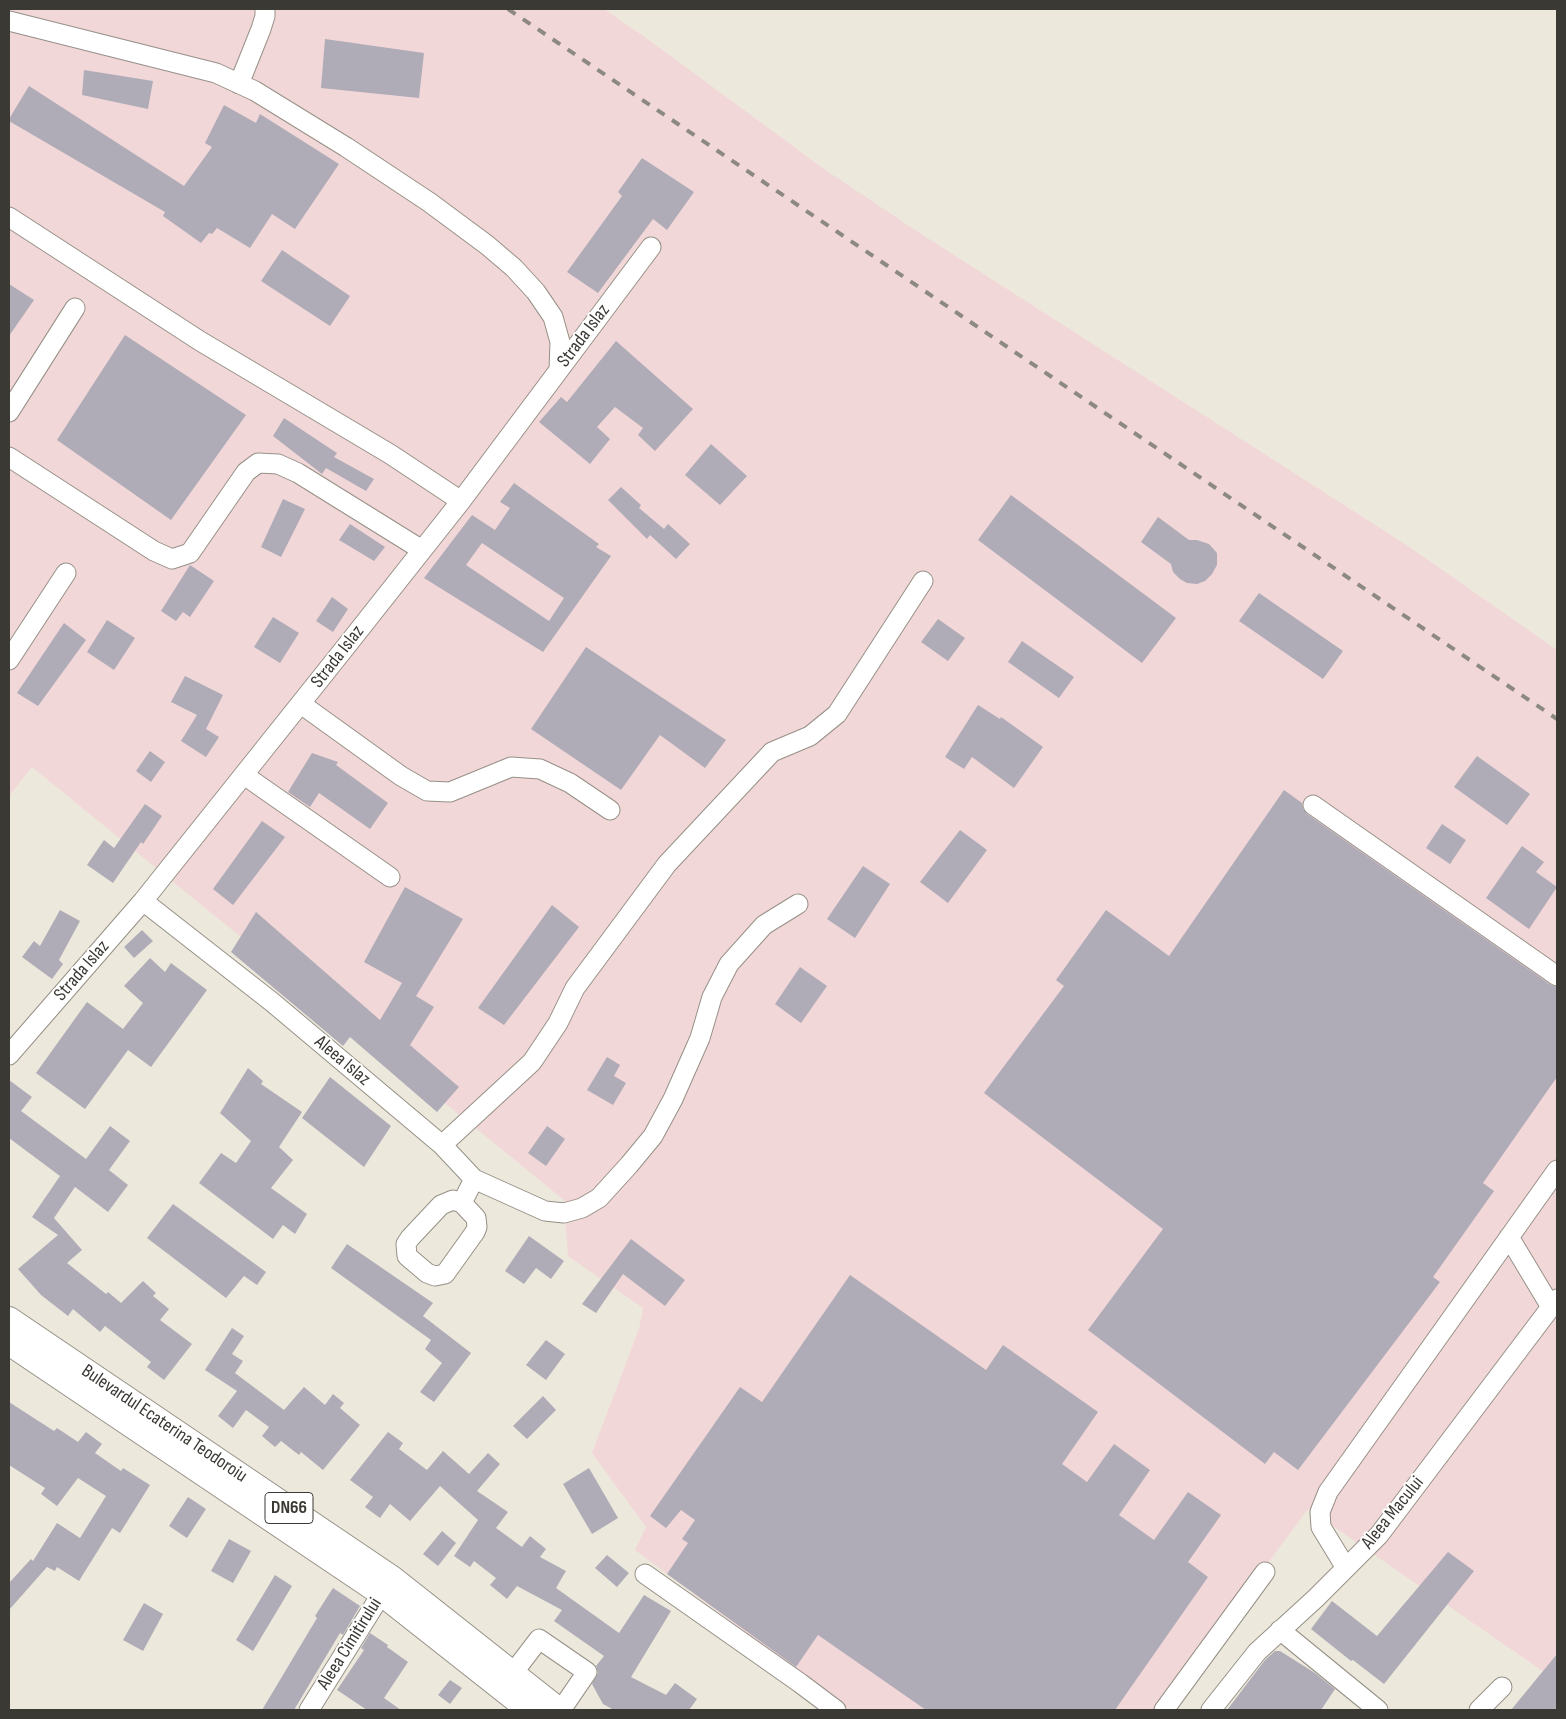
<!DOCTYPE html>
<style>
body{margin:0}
#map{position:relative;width:1566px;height:1719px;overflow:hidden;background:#ede8dc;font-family:"Sofia Sans Condensed",sans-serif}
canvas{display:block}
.frame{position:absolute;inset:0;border:10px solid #3b3934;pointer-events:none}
</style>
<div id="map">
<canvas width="1566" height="1719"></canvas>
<div class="frame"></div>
</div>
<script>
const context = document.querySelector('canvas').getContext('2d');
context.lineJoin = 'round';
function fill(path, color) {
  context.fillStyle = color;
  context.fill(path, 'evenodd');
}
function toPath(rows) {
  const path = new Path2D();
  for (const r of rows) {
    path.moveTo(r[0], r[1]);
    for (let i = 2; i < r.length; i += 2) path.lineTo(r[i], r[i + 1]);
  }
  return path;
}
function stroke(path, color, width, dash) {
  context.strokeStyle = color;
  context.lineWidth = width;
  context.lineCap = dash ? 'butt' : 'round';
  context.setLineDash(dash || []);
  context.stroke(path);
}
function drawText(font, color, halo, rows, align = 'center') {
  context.font = font + ' "Sofia Sans Condensed",sans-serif';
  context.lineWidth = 4;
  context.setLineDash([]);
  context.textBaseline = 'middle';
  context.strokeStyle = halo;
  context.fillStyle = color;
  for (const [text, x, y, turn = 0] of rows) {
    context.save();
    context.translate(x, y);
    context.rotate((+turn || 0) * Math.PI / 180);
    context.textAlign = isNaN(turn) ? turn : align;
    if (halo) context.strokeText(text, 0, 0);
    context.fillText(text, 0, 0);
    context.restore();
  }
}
fill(toPath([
 [9,9,604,9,649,40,824,169,915,230,1408,546,1557,650,1557,1681,1308,1509,1159,1710,850,1710,635,1550,646,1527,592,1453,639,1329,643,1308,568,1256,564,1200,32,767,9,796]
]), '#f2d7d9');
fill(toPath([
 [325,39,424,53,419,98,321,88],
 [84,70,153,81,148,109,82,95],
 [29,86,184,186,212,147,205,143,224,105,256,123,260,114,339,164,295,229,272,214,250,248,217,228,212,234,209,233,201,243,163,216,165,212,9,121,9,119],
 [642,158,694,192,667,230,653,219,598,293,567,272,622,196,618,192],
 [282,250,350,296,330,326,261,281],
 [9,284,34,300,9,336],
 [125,335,246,415,171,520,57,440],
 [616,341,693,409,655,451,638,435,643,428,615,407,597,427,610,439,590,464,539,422,561,397,567,402],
 [284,418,337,453,334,457,374,479,366,491,326,468,322,474,273,436],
 [711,444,747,476,720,505,685,475],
 [514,483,599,544,596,547,611,556,543,652,424,578,472,515,495,530,510,508,500,502],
 [482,543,564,598,549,621,466,565],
 [621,487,641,505,639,508,664,529,668,524,690,544,676,559,650,535,647,539,608,500],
 [1011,495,1176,618,1142,663,978,540],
 [283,499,305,509,281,557,261,547],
 [1158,517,1189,540,1197,540,1209,544,1217,553,1217,565,1212,574,1205,581,1197,584,1187,583,1180,579,1173,572,1171,564,1141,542],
 [350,524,385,547,374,561,339,540],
 [190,565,214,581,190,617,183,612,176,621,161,611],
 [1259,593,1343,651,1323,679,1239,621],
 [332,597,348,609,333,632,316,621],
 [273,617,299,633,280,663,254,647],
 [938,619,965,638,948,661,921,642],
 [107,620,135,638,114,670,87,652],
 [64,623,86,640,38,706,17,693],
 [1022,641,1074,677,1059,698,1008,662],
 [586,647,726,740,705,768,660,735,621,790,531,729],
 [185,676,223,695,206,729,219,737,206,757,181,741,197,715,171,702],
 [978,705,1000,719,1001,717,1043,747,1014,788,972,757,964,769,945,757],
 [150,751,165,762,151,782,136,771],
 [312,753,338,762,336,765,388,803,370,829,319,793,310,807,288,792],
 [1477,756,1530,794,1507,825,1454,787],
 [1284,790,1302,803,1303,809,1307,814,1551,985,1557,987,1557,1077,1483,1183,1494,1191,1433,1277,1440,1282,1298,1470,1274,1452,1265,1464,1088,1330,1163,1229,984,1093,1064,986,1056,980,1106,910,1169,956],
 [145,804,162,816,143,844,141,842,113,883,87,865,104,840,114,848],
 [262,821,285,837,233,905,213,889],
 [1442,824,1466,840,1450,864,1426,848],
 [960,830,987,850,948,903,920,882],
 [1522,846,1544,862,1536,872,1557,887,1529,929,1486,898],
 [863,866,890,884,855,938,827,919],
 [405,887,463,919,416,996,434,1007,410,1045,459,1087,437,1112,350,1037,343,1046,231,952,256,912,380,1020,402,983,364,962],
 [552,905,579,927,504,1025,478,1008],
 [60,910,80,921,59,960,63,964,52,979,22,957,34,941,40,946],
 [142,930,153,941,134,958,124,947],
 [150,958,165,972,171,963,207,990,151,1067,128,1050,85,1109,36,1073,87,1002,123,1029,143,1003,124,986],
 [800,967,827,986,801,1023,775,1004],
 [607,1057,620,1065,614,1076,626,1083,613,1105,587,1090],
 [248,1068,263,1081,261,1084,302,1112,279,1147,293,1160,271,1188,307,1214,295,1234,283,1225,273,1239,199,1183,221,1153,236,1163,251,1141,220,1113],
 [330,1077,391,1126,364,1167,302,1118],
 [9,1080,32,1097,21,1111,86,1159,110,1126,130,1141,109,1170,128,1185,108,1212,75,1187,54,1218,82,1250,67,1263,106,1294,108,1292,121,1303,143,1281,156,1293,153,1296,169,1309,160,1320,192,1344,164,1380,147,1367,151,1362,105,1326,100,1332,73,1309,68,1316,41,1295,18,1269,58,1235,32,1217,60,1176,9,1138],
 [547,1126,565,1139,546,1166,528,1153],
 [173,1204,266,1272,257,1285,244,1276,226,1298,147,1238],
 [529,1236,564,1261,551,1279,536,1268,524,1284,505,1271],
 [631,1239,685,1280,665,1306,623,1274,596,1313,582,1304],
 [347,1244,433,1303,423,1316,471,1353,434,1402,420,1392,442,1363,425,1349,431,1340,331,1268],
 [850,1275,986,1370,1003,1345,1098,1412,1062,1464,1087,1482,1114,1444,1150,1470,1119,1515,1154,1540,1188,1492,1221,1515,1188,1562,1208,1577,1115,1710,926,1710,818,1635,796,1667,667,1574,688,1543,682,1539,695,1520,681,1510,666,1528,650,1516,740,1387,762,1402],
 [232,1328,244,1336,232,1354,243,1361,235,1373,284,1410,304,1387,325,1405,333,1394,344,1403,340,1408,360,1425,323,1470,301,1452,299,1455,281,1441,275,1447,262,1436,269,1427,246,1410,233,1428,218,1416,237,1391,205,1370],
 [546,1340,565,1354,546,1380,526,1365],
 [543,1396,556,1410,527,1439,513,1426],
 [9,1402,54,1431,57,1428,78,1442,86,1432,102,1444,95,1453,121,1471,123,1468,150,1485,120,1533,112,1528,79,1581,57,1567,55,1571,47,1567,9,1610,9,1583,31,1559,33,1561,57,1523,80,1538,106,1496,78,1478,57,1506,41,1494,45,1488,9,1465],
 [388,1432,403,1443,399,1449,427,1470,443,1451,469,1474,488,1453,500,1464,477,1491,508,1512,496,1528,522,1547,530,1536,546,1549,540,1557,566,1571,556,1588,619,1633,644,1595,671,1611,631,1677,666,1695,675,1683,697,1699,689,1710,614,1710,603,1704,592,1684,598,1673,596,1666,604,1656,554,1621,562,1610,517,1586,507,1599,490,1585,496,1578,474,1561,470,1567,454,1556,478,1520,440,1486,410,1521,390,1504,380,1518,365,1507,373,1497,350,1480],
 [589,1468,618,1518,592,1534,563,1484],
 [188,1497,206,1509,187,1538,169,1526],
 [442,1531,456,1543,438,1566,423,1554],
 [229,1539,251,1551,233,1583,211,1571],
 [1448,1552,1474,1571,1384,1684,1353,1660,1351,1661,1311,1629,1332,1601,1377,1636],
 [607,1555,629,1573,617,1587,595,1568],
 [275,1575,292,1586,253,1651,236,1640],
 [333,1588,360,1606,343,1635,340,1633,294,1710,262,1710,317,1618,315,1616],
 [144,1603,163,1614,143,1651,123,1640],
 [370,1633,388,1645,387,1647,408,1662,384,1698,401,1710,367,1710,337,1690,364,1650,361,1648],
 [1275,1651,1280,1651,1315,1673,1335,1689,1321,1710,1227,1710,1265,1660],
 [1557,1654,1557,1710,1511,1710],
 [450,1680,462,1688,450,1704,438,1695]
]), '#afacb7');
const minor = toPath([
 [9,21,216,73,255,91,346,147,429,202,487,245,514,268,536,292,553,317,560,342,559,370],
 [239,84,261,29,265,16,265,9],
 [9,217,200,341,390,454,461,501],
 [9,412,75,308],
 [9,457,154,551,172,559,190,553,246,472,258,463,278,464,298,473,422,550],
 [9,660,66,573],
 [301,704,401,776,427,791,450,792,511,767,540,769,570,783,610,810],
 [244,775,390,877],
 [1313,805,1557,976],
 [143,901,272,1002,442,1145,474,1179,545,1211,564,1213,582,1208,599,1198,629,1165,653,1136,673,1099,700,1038,712,997,729,964,764,925,798,904],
 [9,1055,143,901,344,649,461,501,651,247],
 [442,1145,532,1062,558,1023,575,988,667,864,772,752,810,736,837,714,923,581],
 [462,1203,476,1218,477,1227,475,1232,445,1274,435,1276,427,1273,407,1256,406,1244,410,1238,441,1205,453,1200,462,1203,474,1179],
 [1509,1237,1551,1307],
 [1346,1568,1321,1527,1320,1512,1328,1492,1557,1170],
 [645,1574,800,1683,836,1710],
 [1280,1630,1378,1710],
 [513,1673,539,1639,587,1672,561,1710],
 [309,1710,389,1582],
 [1164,1710,1265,1572],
 [1211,1710,1257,1652,1316,1598,1379,1535,1557,1299],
 [1479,1710,1502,1687]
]);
const major = toPath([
 [9,1319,392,1578,559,1710],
 [9,1343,382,1594,529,1710]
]);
stroke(minor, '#969086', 21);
stroke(major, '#969086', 26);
stroke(minor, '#fff', 19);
stroke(major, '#fff', 24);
stroke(toPath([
 [508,9,1557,719]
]), '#8c8981', 4, [9, 9]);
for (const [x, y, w] of [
 [289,1508,48]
]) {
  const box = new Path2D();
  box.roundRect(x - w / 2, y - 15.5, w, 31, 4);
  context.fillStyle = '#fff';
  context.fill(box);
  stroke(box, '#3b3934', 1);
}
drawText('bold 18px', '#3b3934', null, [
 ["DN66",289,1508]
]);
drawText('19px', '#3b3934', '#fff', [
 ["Strada Islaz",584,336,-53],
 ["Strada Islaz",338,657,-52],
 ["Strada Islaz",82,971,-49],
 ["Aleea Islaz",342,1061,40],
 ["Bulevardul Ecaterina Teodoroiu",164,1424,34],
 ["Aleea Macului",1393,1513,-51],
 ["Aleea Cimitirului",350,1644,-58]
]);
</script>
